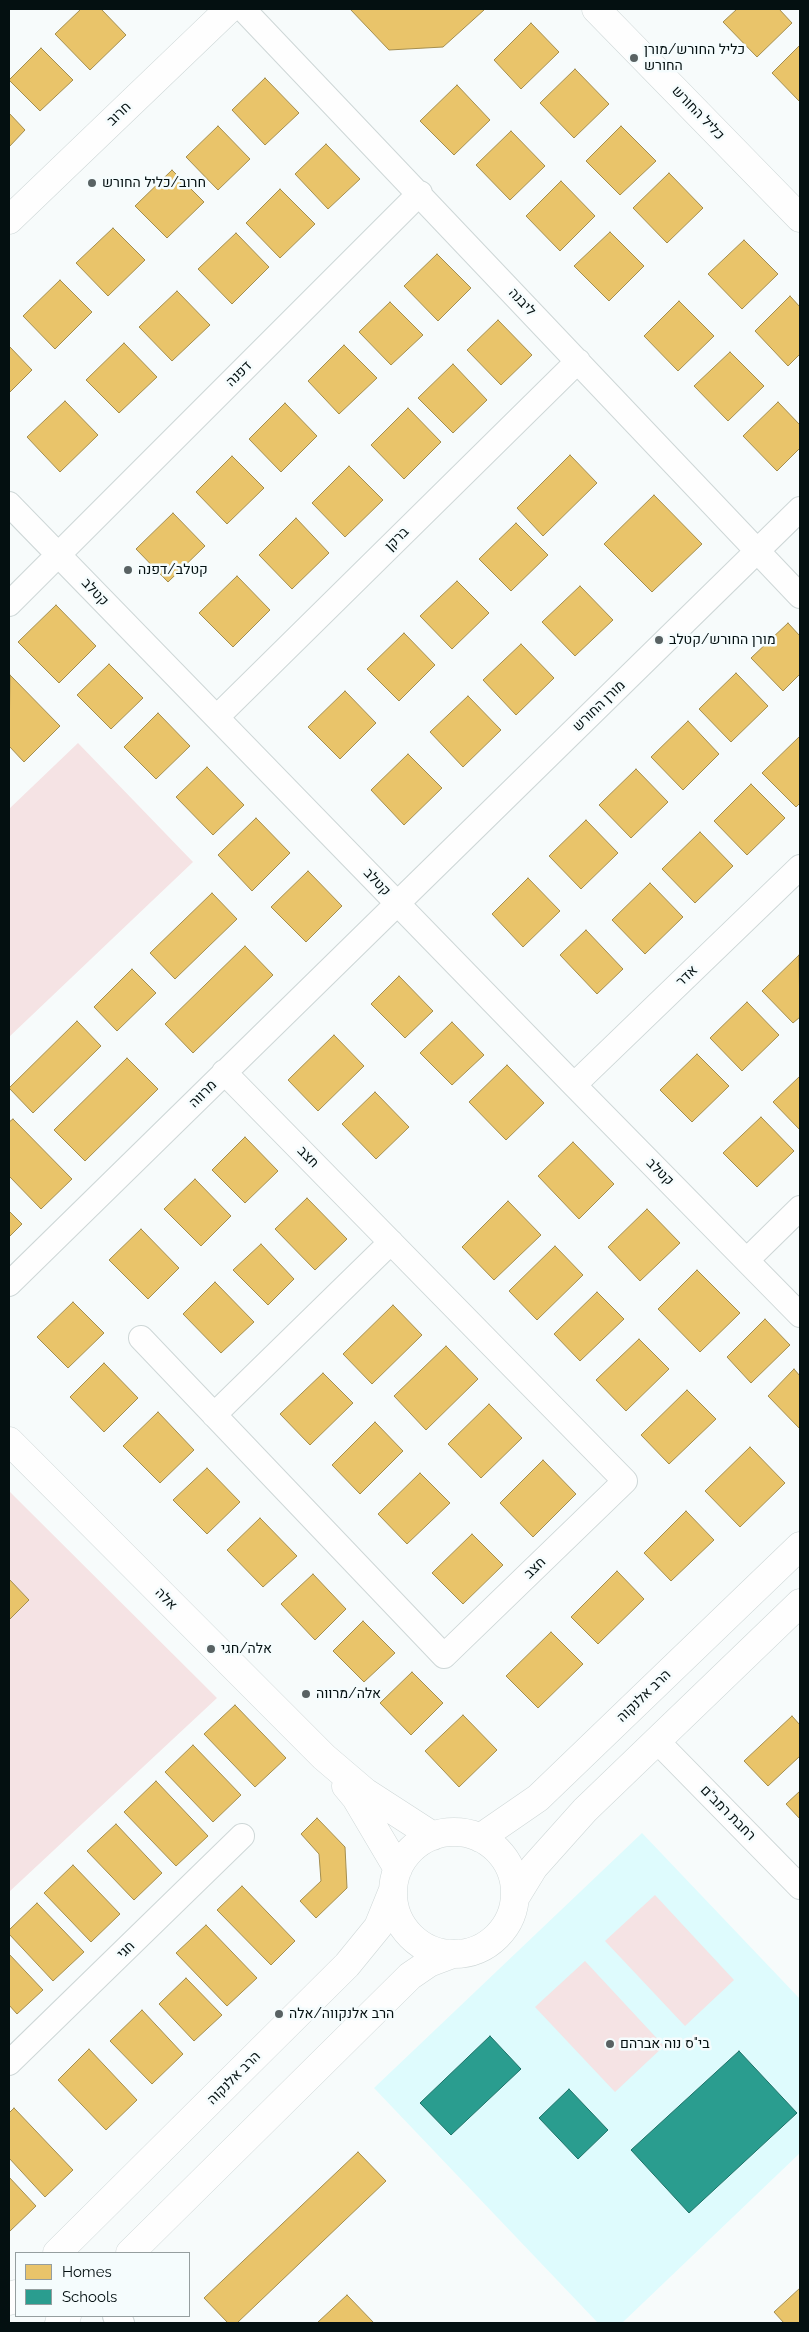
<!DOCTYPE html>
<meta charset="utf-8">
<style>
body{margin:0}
#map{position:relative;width:809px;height:2332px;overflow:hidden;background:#f7fbfb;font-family:Raleway,sans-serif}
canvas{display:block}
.frame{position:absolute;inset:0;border:10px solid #041011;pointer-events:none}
.legend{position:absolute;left:15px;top:2252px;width:175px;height:65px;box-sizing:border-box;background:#f5fcfd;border:1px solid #959e9f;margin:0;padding:6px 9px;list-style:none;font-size:15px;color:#041011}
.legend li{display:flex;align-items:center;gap:10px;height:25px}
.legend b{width:25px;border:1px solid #959e9f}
</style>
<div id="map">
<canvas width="809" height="2332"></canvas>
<div class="frame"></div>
<ul class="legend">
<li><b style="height:14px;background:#e9c46a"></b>Homes</li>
<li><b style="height:14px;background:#2a9d8f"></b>Schools</li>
</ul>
</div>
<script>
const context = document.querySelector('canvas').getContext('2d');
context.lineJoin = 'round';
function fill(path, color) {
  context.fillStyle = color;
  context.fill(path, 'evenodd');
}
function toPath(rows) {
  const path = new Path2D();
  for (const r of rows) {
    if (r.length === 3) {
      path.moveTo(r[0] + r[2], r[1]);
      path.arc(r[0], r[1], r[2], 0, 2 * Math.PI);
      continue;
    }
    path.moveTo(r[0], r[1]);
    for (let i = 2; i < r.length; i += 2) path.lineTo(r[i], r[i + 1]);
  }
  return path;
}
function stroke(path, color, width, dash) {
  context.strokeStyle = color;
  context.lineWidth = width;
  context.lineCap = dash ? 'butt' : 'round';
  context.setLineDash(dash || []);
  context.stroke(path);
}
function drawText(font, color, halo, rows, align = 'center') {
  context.font = font + ' Raleway,Heebo,sans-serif';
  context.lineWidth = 5;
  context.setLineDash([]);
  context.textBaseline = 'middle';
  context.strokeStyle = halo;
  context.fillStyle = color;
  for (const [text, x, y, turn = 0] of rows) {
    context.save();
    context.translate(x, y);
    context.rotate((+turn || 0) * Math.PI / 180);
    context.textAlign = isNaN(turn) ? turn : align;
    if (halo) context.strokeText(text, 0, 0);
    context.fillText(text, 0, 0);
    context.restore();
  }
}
fill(toPath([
 [642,1833,800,1999,800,2153,622,2323,598,2323,374,2088]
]), '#defbfd');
fill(toPath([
 [78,743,193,862,9,1037,9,809],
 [9,1491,217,1698,9,1892],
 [655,1895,734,1980,685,2026,605,1941],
 [585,1961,664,2046,615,2092,535,2007]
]), '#f5e3e4');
const homes = toPath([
 [81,9,101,9,126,35,90,70,55,34,81,9],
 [350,9,484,9,484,10,443,47,389,50,350,9],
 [737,9,779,9,792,23,757,57,723,22,737,9],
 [531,23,559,52,521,89,494,60,531,23],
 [800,45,800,102,772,73,800,45],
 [41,48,73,80,40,111,9,80,41,48],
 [575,69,609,104,574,138,540,103,575,69],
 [265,78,299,113,265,145,232,110,265,78],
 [457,85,490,120,454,155,420,121,457,85],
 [9,113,25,130,9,147,9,113],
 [218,126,250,159,218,190,186,157,218,126],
 [621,126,656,161,620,195,586,161,621,126],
 [511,131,545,166,510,200,476,165,511,131],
 [326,144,360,179,328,209,295,174,326,144],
 [172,170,204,202,167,238,135,206,172,170],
 [669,173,703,208,667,243,633,208,669,173],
 [561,181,595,216,560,251,526,216,561,181],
 [280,189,315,224,280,258,246,223,280,189],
 [113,228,145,260,108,296,76,263,113,228],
 [610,232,644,266,609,301,574,266,610,232],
 [236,233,269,267,232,304,198,269,236,233],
 [744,240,778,274,742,309,708,274,744,240],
 [437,254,471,288,438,321,404,286,437,254],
 [60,280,92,312,55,349,23,316,60,280],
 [177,291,210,325,172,361,139,327,177,291],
 [790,296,800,307,800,354,788,366,755,331,790,296],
 [679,301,714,336,678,371,644,336,679,301],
 [390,302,423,335,391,365,359,332,390,302],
 [498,320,532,355,501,385,467,350,498,320],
 [124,343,157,377,119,413,86,380,124,343],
 [344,345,377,378,339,414,308,381,344,345],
 [9,346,32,370,9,393,9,346],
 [730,352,764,386,728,421,694,386,730,352],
 [453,364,487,400,453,433,418,398,453,364],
 [65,401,98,435,60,472,27,437,65,401],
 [778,402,800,425,800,448,777,471,743,436,778,402],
 [285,403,317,436,281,472,249,439,285,403],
 [408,408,441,442,404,479,371,445,408,408],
 [570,455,597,483,543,536,517,508,570,455],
 [232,456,264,488,227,524,196,492,232,456],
 [349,466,383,500,345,537,312,503,349,466],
 [654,495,702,544,652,592,604,544,654,495],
 [173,513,205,546,168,582,136,549,173,513],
 [296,518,329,553,292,589,259,555,296,518],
 [516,523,548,555,511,591,479,559,516,523],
 [237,576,270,610,233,647,199,613,237,576],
 [457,581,489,613,452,649,420,616,457,581],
 [580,586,613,620,575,656,542,622,580,586],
 [56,605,96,646,59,683,18,642,56,605],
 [788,623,800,636,800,674,783,691,751,658,788,623],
 [404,633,435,665,399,701,367,669,404,633],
 [521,644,554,678,516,715,483,680,521,644],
 [109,664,143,698,111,729,77,695,109,664],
 [736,673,768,706,731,742,699,709,736,673],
 [10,675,60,726,24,762,9,746,10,675],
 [345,691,376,723,340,759,308,727,345,691],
 [468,696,501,730,463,767,430,732,468,696],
 [158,713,190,746,156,779,124,747,158,713],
 [688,721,719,754,683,790,651,757,688,721],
 [800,736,800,803,796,807,762,773,800,736],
 [408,754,442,788,404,825,371,790,408,754],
 [207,767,244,805,213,835,176,797,207,767],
 [636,769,668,802,631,838,599,805,636,769],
 [751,784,785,818,747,855,714,821,751,784],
 [256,818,290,853,252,891,218,855,256,818],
 [586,820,618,853,581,889,549,856,586,820],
 [700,832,733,866,695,903,662,869,700,832],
 [308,871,342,906,306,942,271,907,308,871],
 [528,878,560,911,523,947,492,914,528,878],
 [650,883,683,917,645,954,612,920,650,883],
 [212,893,237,919,175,979,150,953,212,893],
 [586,930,623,969,597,994,560,955,586,930],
 [245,946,273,975,193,1053,165,1024,245,946],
 [799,955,800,1017,793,1023,762,991,799,955],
 [132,969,156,993,117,1031,94,1007,132,969],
 [399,976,433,1011,405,1038,371,1004,399,976],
 [747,1002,779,1035,742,1071,710,1038,747,1002],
 [77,1021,101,1046,33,1113,9,1088,77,1021],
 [452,1022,484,1055,452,1085,420,1053,452,1022],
 [334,1035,364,1066,318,1111,288,1080,334,1035],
 [697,1054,729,1086,692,1122,660,1090,697,1054],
 [127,1058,158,1089,85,1161,54,1130,127,1058],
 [507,1065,544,1103,506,1140,469,1102,507,1065],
 [800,1076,800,1130,773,1102,800,1076],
 [375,1092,409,1127,376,1159,342,1124,375,1092],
 [761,1117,794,1151,757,1187,723,1153,761,1117],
 [13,1119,72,1179,41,1209,9,1176,9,1122,13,1119],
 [245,1137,278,1171,245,1203,212,1170,245,1137],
 [573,1142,614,1184,579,1219,538,1176,573,1142],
 [195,1179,231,1216,201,1246,164,1209,195,1179],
 [307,1198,347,1239,315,1270,275,1229,307,1198],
 [508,1201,541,1235,494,1280,462,1247,508,1201],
 [647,1209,680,1243,640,1281,608,1247,647,1209],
 [9,1211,22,1224,9,1237,9,1211],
 [141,1229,179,1268,148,1299,109,1260,141,1229],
 [261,1244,294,1279,268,1305,233,1270,261,1244],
 [555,1246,583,1275,537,1320,509,1291,555,1246],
 [697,1270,740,1313,700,1352,658,1309,697,1270],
 [215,1282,254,1322,221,1353,183,1314,215,1282],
 [597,1292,624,1319,580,1361,554,1334,597,1292],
 [73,1302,104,1333,68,1368,37,1337,73,1302],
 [393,1305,422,1335,372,1384,343,1354,393,1305],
 [765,1319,790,1345,751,1383,727,1357,765,1319],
 [639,1339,669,1369,626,1411,596,1380,639,1339],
 [446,1346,478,1379,426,1430,394,1396,446,1346],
 [104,1363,138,1398,104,1432,70,1397,104,1363],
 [794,1369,800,1376,800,1429,768,1396,794,1369],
 [323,1373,353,1403,310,1445,280,1414,323,1373],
 [687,1390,716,1419,669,1464,641,1435,687,1390],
 [489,1404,522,1438,481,1478,448,1444,489,1404],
 [158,1412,194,1450,160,1483,123,1446,158,1412],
 [375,1422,403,1451,360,1494,332,1465,375,1422],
 [750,1447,785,1483,740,1527,705,1491,750,1447],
 [543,1460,576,1494,533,1537,500,1503,543,1460],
 [207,1468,240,1502,207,1534,173,1500,207,1468],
 [420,1473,450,1503,407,1544,378,1514,420,1473],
 [686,1511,714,1540,671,1581,644,1553,686,1511],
 [260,1518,297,1556,263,1587,227,1550,260,1518],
 [472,1534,503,1565,463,1604,432,1573,472,1534],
 [617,1571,644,1599,598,1644,571,1617,617,1571],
 [313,1574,346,1609,315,1640,281,1604,313,1574],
 [9,1579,29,1600,9,1620,9,1579],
 [363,1621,395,1653,364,1682,333,1651,363,1621],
 [551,1632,583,1664,538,1708,506,1676,551,1632],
 [412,1672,443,1703,411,1735,380,1703,412,1672],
 [235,1705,286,1758,255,1787,204,1734,235,1705],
 [463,1715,497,1750,459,1787,425,1751,463,1715],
 [792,1716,800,1725,800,1756,768,1786,744,1761,792,1716],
 [193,1745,241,1795,213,1822,165,1772,193,1745],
 [156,1781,208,1836,176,1866,124,1812,156,1781],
 [800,1791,800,1819,786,1804,800,1791],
 [317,1818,345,1847,347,1888,316,1918,300,1901,321,1881,319,1854,301,1834,317,1818],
 [116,1824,162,1873,134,1900,87,1851,116,1824],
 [73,1865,120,1914,91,1942,44,1893,73,1865],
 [242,1886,295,1941,271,1965,217,1910,242,1886],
 [37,1903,84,1952,53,1981,9,1934,9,1930,37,1903],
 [206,1925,257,1978,227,2006,176,1953,206,1925],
 [9,1954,43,1990,17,2014,9,2005,9,1954],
 [186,1978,222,2015,194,2041,159,2004,186,1978],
 [142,2010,183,2054,152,2084,110,2041,142,2010],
 [89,2049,137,2100,106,2130,58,2080,89,2049],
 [14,2108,73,2170,45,2197,9,2158,9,2113,14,2108],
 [358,2152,386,2181,237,2323,228,2323,204,2298,358,2152],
 [9,2177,36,2206,9,2232,9,2177],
 [800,2288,800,2323,784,2323,774,2312,800,2288],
 [347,2295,374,2323,317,2323,347,2295]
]);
fill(homes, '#e9c46a');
stroke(homes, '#a48e4f', 1);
const schools = toPath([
 [490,2036,521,2069,451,2135,420,2103,490,2036],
 [739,2051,797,2113,689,2213,631,2150,739,2051],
 [569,2089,608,2130,578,2159,539,2118,569,2089]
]);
fill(schools, '#2a9d8f');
stroke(schools, '#1f7369', 1);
const street = toPath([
 [243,9,800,596],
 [9,504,574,1085,800,1315],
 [9,604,420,193],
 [217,717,578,361],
 [574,1085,800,867],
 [747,1260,800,1208],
 [9,1284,800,509],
 [141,1338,444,1656,625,1481,224,1072],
 [214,1415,391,1242],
 [656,1740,800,1887],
 [9,2063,242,1836],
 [115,2316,122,2323]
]);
const secondary = toPath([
 [596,9,800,218],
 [9,220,229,9],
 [9,1441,324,1757,365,1792,433,1836],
 [346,1786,356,1798,398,1869],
 [454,1893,61],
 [480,1838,538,1798,800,1546],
 [515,1898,534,1867,585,1810,800,1603],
 [57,2253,347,1965,378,1927,393,1890],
 [130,2253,410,1976,429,1963,453,1954],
 [9,2301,16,2294],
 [59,2323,67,2316]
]);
stroke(street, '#ced7d7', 26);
stroke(secondary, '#ced7d7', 29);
stroke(street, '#fefefe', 24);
stroke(secondary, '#fefefe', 28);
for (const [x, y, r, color] of [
 [634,58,5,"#596263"],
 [92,183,5,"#596263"],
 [128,570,5,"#596263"],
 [659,640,5,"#596263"],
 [211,1649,5,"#596263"],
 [306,1694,5,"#596263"],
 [279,2014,5,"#596263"],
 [610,2044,5,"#596263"]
]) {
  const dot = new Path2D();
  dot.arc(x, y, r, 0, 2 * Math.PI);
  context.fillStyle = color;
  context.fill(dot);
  stroke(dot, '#f5fcfd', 2);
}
drawText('14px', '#041011', '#f5fcfd', [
 ["כליל החורש/מורן",644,50],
 ["החורש",644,66],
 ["חרוב/כליל החורש",102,183],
 ["קטלב/דפנה",138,570],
 ["מורן החורש/קטלב",669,640],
 ["אלה/חגי",221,1649],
 ["אלה/מרווה",316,1694],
 ["הרב אלנקווה/אלה",289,2014],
 ["בי\"ס נוה אברהם",620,2044]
], 'left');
drawText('14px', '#041011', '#f5fcfd', [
 ["כליל החורש",698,113,46],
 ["חרוב",119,114,-44],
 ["ליבנה",522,302,47],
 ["דפנה",239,374,-45],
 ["ברקן",397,539,-45],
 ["קטלב",95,592,46],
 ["מורן החורש",599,706,-44],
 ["קטלב",377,882,46],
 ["אדר",687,976,-44],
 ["מרווה",203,1094,-45],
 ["חצב",308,1157,46],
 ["קטלב",660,1172,45],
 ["חצב",535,1568,-44],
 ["אלה",166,1599,45],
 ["הרב אלנקוה",644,1696,-44],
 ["רחבת רמב\"ם",728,1813,45],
 ["חגי",126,1950,-44],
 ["הרב אלנקוה",234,2078,-45]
]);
</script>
